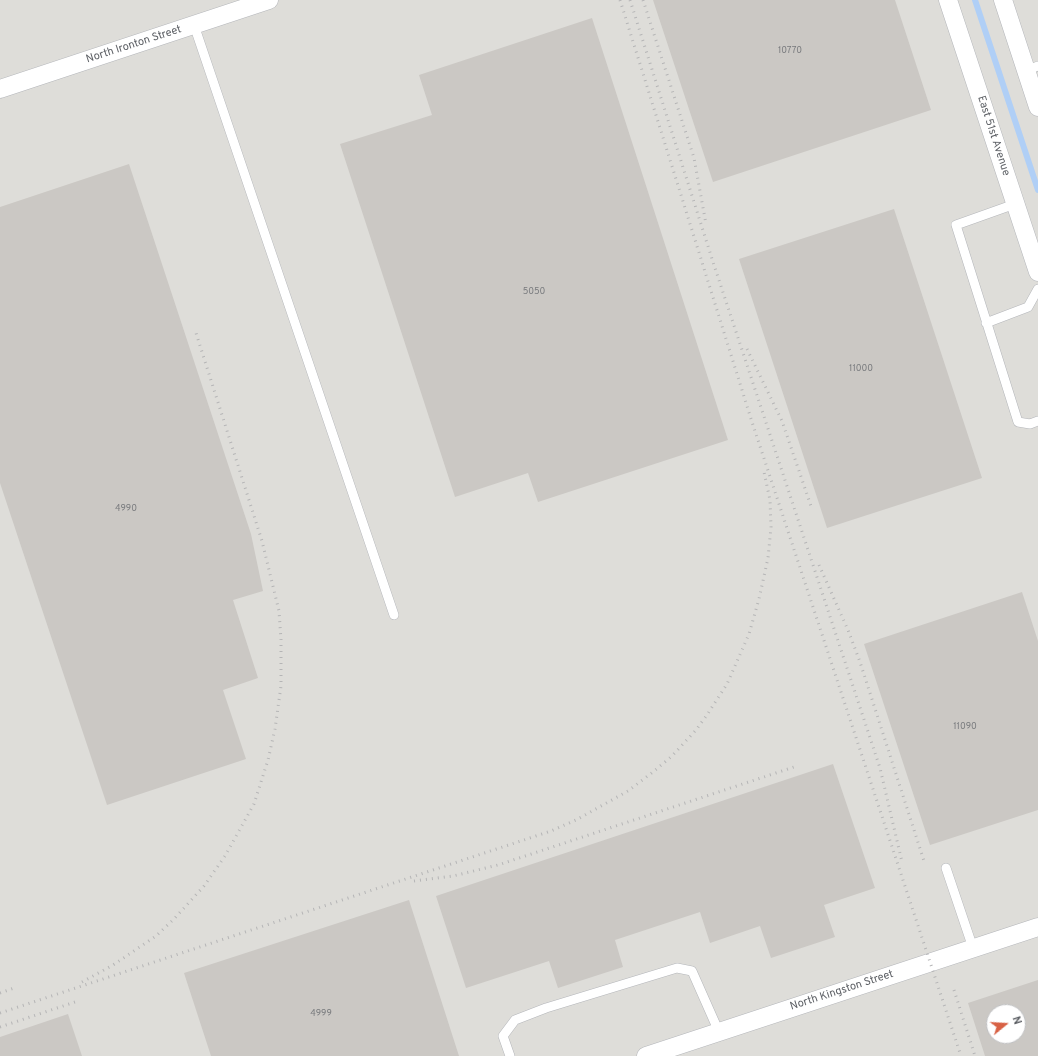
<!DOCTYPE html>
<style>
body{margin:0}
#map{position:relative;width:1038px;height:1056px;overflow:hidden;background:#efeee7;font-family:Overpass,sans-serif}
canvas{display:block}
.north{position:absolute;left:986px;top:1004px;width:40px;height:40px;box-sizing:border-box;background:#fff;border:1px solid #bfc0c2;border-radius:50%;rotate:72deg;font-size:11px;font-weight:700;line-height:16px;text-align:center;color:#5e6166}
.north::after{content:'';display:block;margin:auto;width:14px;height:18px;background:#d86144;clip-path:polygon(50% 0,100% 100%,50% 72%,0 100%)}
</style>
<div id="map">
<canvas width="1038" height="1056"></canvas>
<div class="north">N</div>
</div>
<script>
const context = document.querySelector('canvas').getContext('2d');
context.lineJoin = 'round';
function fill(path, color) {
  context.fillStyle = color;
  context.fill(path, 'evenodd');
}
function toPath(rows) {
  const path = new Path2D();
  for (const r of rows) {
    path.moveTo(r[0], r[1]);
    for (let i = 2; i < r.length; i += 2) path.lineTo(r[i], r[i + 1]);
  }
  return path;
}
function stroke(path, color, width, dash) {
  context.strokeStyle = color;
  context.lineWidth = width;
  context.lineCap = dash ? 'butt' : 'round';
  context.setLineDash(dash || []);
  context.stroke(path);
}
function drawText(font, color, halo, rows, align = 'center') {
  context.font = font + ' Overpass,sans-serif';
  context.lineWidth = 4;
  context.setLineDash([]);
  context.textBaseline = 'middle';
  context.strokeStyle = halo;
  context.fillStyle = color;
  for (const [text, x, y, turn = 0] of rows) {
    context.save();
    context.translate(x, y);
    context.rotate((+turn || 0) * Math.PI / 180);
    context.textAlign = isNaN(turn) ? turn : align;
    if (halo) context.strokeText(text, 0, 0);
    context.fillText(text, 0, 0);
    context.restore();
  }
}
fill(toPath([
 [0,0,1038,0,1038,1056,0,1056],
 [994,1012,1018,1012,1018,1036,994,1036]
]), '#deddd9');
stroke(toPath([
 [975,0,1038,190]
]), '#b0cff6', 6);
fill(toPath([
 [653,0,895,0,931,110,713,182],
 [592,18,728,440,538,502,528,473,455,497,340,144,432,115,419,75],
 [129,164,251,534,263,591,233,600,258,678,223,690,246,759,107,805,0,483,0,207],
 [894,209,982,478,827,528,739,259],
 [1022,592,1038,641,1038,810,930,845,864,644],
 [833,764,875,888,824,905,835,937,771,958,760,926,710,943,700,912,615,940,623,967,558,988,549,961,466,988,436,896],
 [409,900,459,1056,211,1056,184,973],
 [1038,980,1038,1056,985,1056,968,1003],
 [994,1012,1018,1012,1018,1036,994,1036],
 [68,1014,82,1056,0,1056,0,1037]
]), '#cbc8c4');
const lane = toPath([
 [194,25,394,615],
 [1026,71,1038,66],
 [1015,204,956,225,1018,422,1030,424,1038,421],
 [986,323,1028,307,1038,289],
 [946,868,973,948],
 [510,1056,503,1036,515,1020,546,1008,677,968,692,971,719,1032]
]);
const street = toPath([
 [948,0,1038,272],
 [1003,0,1038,107],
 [0,89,269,0],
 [646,1056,1038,927]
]);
stroke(lane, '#b4b6ba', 10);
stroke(street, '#b4b6ba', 19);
stroke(lane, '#fff', 9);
stroke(street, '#fff', 18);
stroke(toPath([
 [620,0,752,422,961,1056],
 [630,0,713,262,880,768,902,862],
 [643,0,694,158,706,224],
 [747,349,782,421,812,509],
 [819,565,848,630,860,662,924,861],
 [414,881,453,876,498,865,797,766],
 [82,982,113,965,156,936,174,919,204,886,225,856,254,804,268,760,275,729,281,686,281,640,279,611,262,541,196,333],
 [954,990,975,1056],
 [0,993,17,987],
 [0,1013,551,831,576,820,628,791,653,772,672,756,696,730,707,715,727,684,749,634,759,599,768,558,771,527,770,500,764,472],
 [0,1027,78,1001]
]), '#b5b5b6', 3, [1, 5]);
drawText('9px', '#797b7e', null, [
 ["10770",790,51],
 ["5050",534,292],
 ["11000",861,369],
 ["4990",126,509],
 ["11090",965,727],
 ["4999",321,1014]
]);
drawText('11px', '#5e6166', '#fff', [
 ["North Ironton Street",134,45,-18],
 ["East 51st Avenue",993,136,72],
 ["North Kingston Street",842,991,-18]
]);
</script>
